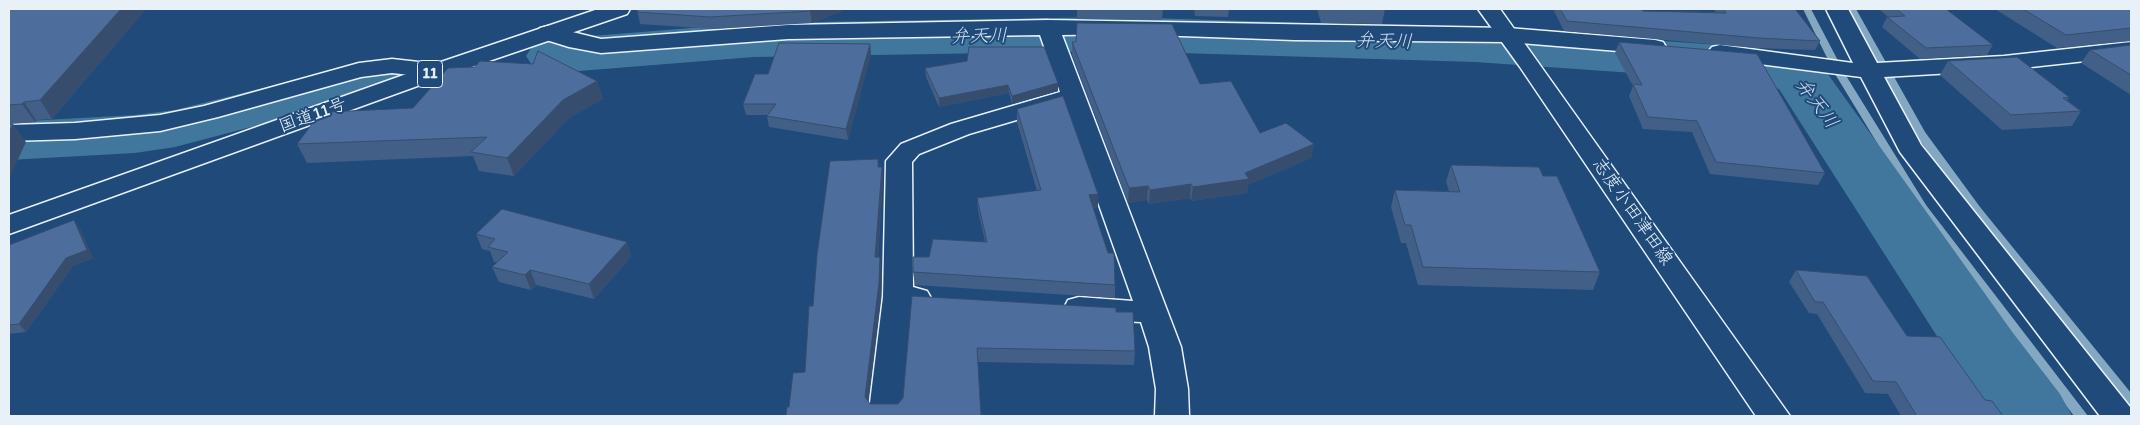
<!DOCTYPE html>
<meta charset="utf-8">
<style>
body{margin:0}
#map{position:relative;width:2140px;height:425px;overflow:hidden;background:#1f4a7a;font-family:Itim,sans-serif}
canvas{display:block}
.frame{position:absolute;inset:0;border:10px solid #e8f1f8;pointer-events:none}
</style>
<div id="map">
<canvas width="2140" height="425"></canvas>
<div class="frame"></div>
</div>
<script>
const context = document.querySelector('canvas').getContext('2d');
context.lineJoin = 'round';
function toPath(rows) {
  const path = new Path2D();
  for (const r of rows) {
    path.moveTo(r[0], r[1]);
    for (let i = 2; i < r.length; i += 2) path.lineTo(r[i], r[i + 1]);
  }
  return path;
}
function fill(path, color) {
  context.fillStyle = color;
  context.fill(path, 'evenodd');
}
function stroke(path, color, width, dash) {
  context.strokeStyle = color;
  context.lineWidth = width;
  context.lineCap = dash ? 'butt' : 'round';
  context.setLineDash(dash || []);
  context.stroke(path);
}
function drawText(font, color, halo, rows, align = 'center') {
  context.font = font + ' Itim,"Klee One",sans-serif';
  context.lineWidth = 4;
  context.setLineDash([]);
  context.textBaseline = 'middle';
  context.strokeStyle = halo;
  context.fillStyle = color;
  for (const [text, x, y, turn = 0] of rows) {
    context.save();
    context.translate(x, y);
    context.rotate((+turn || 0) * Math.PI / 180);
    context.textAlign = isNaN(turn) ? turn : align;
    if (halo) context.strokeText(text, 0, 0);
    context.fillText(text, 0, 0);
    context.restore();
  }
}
fill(toPath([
 [1803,9,1811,9,1845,74,1926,205,2088,416,2074,416,1918,210,1835,74,1803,9],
 [1848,9,1856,9,1925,132,1980,207,2131,393,2131,407,2126,406,1972,213,1916,135,1848,9]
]), '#84a8c1');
fill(toPath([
 [1115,17,1475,28,1735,46,1820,63,2013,333,2060,394,2072,416,1988,416,1779,89,1735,80,1475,62,1115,51,754,57,554,73,534,68,526,56,534,44,554,39,754,23,1115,17],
 [371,61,392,66,400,78,392,90,175,147,135,153,9,160,9,122,135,115,175,110,371,61]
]), '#41779d');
const minor = toPath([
 [1826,9,1848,9,1877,63,2004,56,2131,42,2131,56,2004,70,1884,77,1921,145,2130,407,2131,416,2100,416,1900,152,1861,77,1720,59,1712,57,1708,52,1712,47,1720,45,1853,63,1826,9],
 [1048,20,1508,28,1655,40,1663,42,1666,47,1663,52,1655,54,1508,42,1294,40,1125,34,1062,35,1181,347,1188,389,1189,416,1155,416,1156,389,1149,347,1141,322,1079,319,1068,316,1064,308,1068,300,1079,297,1133,301,1064,106,969,134,919,154,912,162,913,287,927,291,931,298,927,305,912,308,903,411,900,416,872,416,869,411,883,297,886,161,901,144,951,124,1060,92,1040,35,788,39,601,53,569,47,540,38,537,33,540,28,548,26,601,39,788,25,1048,20],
 [392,59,437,64,445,66,449,71,445,76,437,78,392,73,361,77,218,117,160,131,75,139,9,141,9,125,75,123,160,115,204,106,359,63,392,59]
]);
const secondary = toPath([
 [1478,9,1500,9,1790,416,1756,416,1520,67,1478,9]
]);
const trunk = toPath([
 [598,9,630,9,627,14,445,76,9,234,9,215,429,66,598,9]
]);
stroke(minor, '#e8f1f8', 3);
stroke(secondary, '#e8f1f8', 3);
stroke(trunk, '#e8f1f8', 3);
fill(minor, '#1f4a7a');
fill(secondary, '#1f4a7a');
fill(trunk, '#1f4a7a');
fill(toPath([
 [9,9,146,9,52,119,36,120,35,122,9,124],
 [637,9,841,9,842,11,812,23,713,29,640,24],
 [1077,9,1163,9,1162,20,1077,19],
 [1194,9,1229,9,1228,17,1195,16],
 [1317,9,1385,9,1382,24,1321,23],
 [1553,9,1642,9,1643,11,1716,12,1713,9,1795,9,1820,41,1815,50,1755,48,1564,31],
 [1879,9,1946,9,1993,45,1987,55,1920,59,1882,27,1887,17,1888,17],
 [1995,9,2131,9,2131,41,2057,48],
 [1072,42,1200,84,1260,133,1314,144,1311,158,1248,185,1247,193,1191,201,1190,198,1149,204,1147,200,1128,203,1072,55],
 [1619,42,1825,173,1818,185,1710,174,1692,132,1643,129,1629,96,1633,86,1615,53],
 [870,44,871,54,848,140,769,127,767,116,768,115,746,115,743,104,768,74],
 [2131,45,2131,95,2081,63,2090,50],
 [1948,61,2069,97,2067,100,2081,111,2072,126,2002,130,1940,75],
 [925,68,1058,91,1012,104,1009,93,939,107,926,77],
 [597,81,603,99,569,118,514,176,479,171,473,156,307,163,297,144],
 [1017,109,1098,207,1093,208,1115,285,1115,298,915,285,913,272,929,257,985,241,978,211,977,198,1037,191,1017,122],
 [878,159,879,167,882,167,883,180,878,257,882,271,881,297,868,402,870,404,898,404,903,398,912,296,1116,312,1135,351,1134,365,978,362,981,416,789,407,805,372,813,306],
 [1451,165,1543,176,1600,272,1593,290,1418,285,1406,243,1401,243,1391,207,1395,190,1449,191,1446,182],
 [80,229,93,258,73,266,26,332,9,334,9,245],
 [476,234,627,242,631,257,594,299,536,285,531,290,499,282,492,267,497,262,494,262,490,251,482,249],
 [1796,270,1907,336,2003,416,1901,416,1888,394,1865,393,1817,314,1809,313,1789,282]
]), '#425f87');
fill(toPath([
 [121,9,146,9,52,119,40,100],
 [816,9,841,9,842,11,812,23,810,11],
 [870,44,871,54,848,140,846,129],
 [597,81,603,99,569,118,514,176,507,158,563,100],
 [1058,83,1058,91,1012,104,1012,96],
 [1008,85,1009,93,939,107,939,98],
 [24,102,36,120,35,122,22,104],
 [13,124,26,142,9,179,9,132],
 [1314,144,1311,158,1248,185,1247,193,1191,201,1193,187,1245,173],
 [882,167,883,180,877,271,875,257],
 [1191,184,1190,198,1149,204,1150,190],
 [1148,186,1147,200,1128,203,1129,188],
 [1098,194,1098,207,1089,208,1089,195],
 [74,220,80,229,93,258,73,266,26,332,19,324],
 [627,242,631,257,594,299,589,284],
 [880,257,882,271,881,297,867,411,865,397],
 [530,270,536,285,531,290,525,275]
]), '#364d6e');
const building = toPath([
 [9,9,121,9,40,100,24,102,22,104,9,105,9,9],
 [637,9,816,9,810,11,710,17,637,12,637,9],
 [1560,9,1642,9,1643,11,1726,13,1723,9,1795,9,1820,41,1759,38,1567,21,1560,9],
 [1896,9,1946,9,1993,45,1926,48,1887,17,1905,16,1896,9],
 [2023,9,2131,9,2131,28,2066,35,2023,9],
 [1077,23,1172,24,1200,84,1231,81,1260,133,1286,123,1314,144,1245,173,1249,179,1193,187,1191,184,1150,190,1148,186,1129,188,1072,42,1076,42,1077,23],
 [1619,42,1757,54,1825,173,1716,162,1697,121,1648,117,1633,84,1642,85,1619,42],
 [779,43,870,44,846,129,767,116,776,104,743,104,755,74,768,74,779,43],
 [2131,45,2131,75,2090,50,2131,45],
 [969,47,1044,47,1058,83,1012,96,1008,85,939,98,925,68,967,61,969,47],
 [538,51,597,81,563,100,507,158,471,152,487,137,297,144,318,116,328,112,413,108,448,68,475,67,480,61,533,64,538,51],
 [2017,57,2069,97,2063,98,2081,111,2011,115,1948,61,2017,57],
 [1063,96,1098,194,1089,195,1108,253,1114,253,1115,285,913,272,913,257,929,257,933,239,987,242,977,198,1041,190,1017,109,1063,96],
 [9,124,13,124,9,132,9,124],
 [878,159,878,167,882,167,875,257,880,257,879,283,865,397,870,404,898,404,903,398,912,296,1116,308,1116,312,1133,312,1135,351,977,348,981,416,786,416,787,407,789,407,793,373,805,372,809,306,813,306,817,255,830,161,878,159],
 [1451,165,1539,167,1543,176,1557,176,1600,272,1423,267,1411,225,1405,225,1395,190,1460,192,1451,165],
 [502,209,627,242,589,284,530,270,525,275,492,267,508,252,488,247,495,239,476,234,502,209],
 [74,220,87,250,66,258,19,324,9,325,9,245,74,220],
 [1796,270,1867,276,1907,336,1940,337,1985,400,1992,401,2003,416,1917,416,1896,382,1873,381,1823,302,1815,302,1796,270]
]);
fill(building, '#4d6e9d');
stroke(building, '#364d6e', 1);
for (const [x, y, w] of [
 [430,74,25]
]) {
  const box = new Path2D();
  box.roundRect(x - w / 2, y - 13.5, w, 27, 4);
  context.fillStyle = '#1f4a7a';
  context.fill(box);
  stroke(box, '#e8f1f8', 1);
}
drawText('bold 16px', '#e8f1f8', null, [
 ["11",430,74]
]);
drawText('18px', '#e8f1f8', '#1f4a7a', [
 ["国道11号",313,116,-20],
 ["志度小田津田線",1632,212,55]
]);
drawText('italic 19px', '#cfdfea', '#1f4a7a', [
 ["弁天川",979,37,-1],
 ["弁天川",1384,42,2],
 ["弁天川",1816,104,53]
]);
</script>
